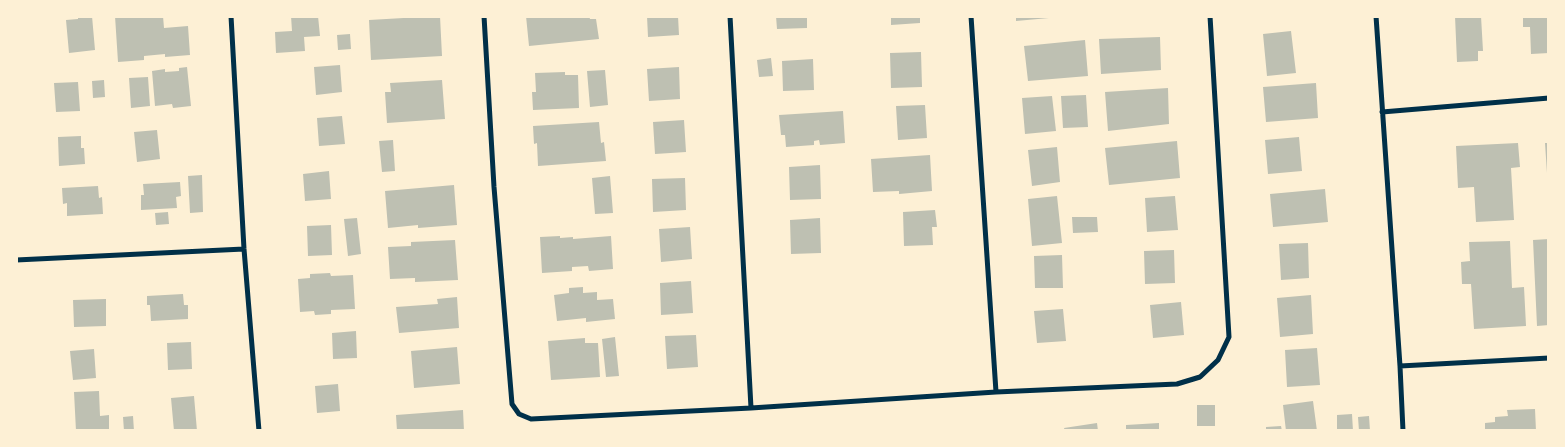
<!DOCTYPE html>
<style>
body{margin:0}
#map{position:relative;width:1565px;height:447px;overflow:hidden;background:#fdf0d5;font-family:Jost,sans-serif}
canvas{display:block}
.frame{position:absolute;inset:0;border:18px solid #fdf0d5;pointer-events:none}
</style>
<div id="map">
<canvas width="1565" height="447"></canvas>
<div class="frame"></div>
</div>
<script>
const context = document.querySelector('canvas').getContext('2d');
context.lineJoin = 'round';
function fill(path, color) {
  context.fillStyle = color;
  context.fill(path, 'evenodd');
}
function toPath(rows) {
  const path = new Path2D();
  for (const r of rows) {
    path.moveTo(r[0], r[1]);
    for (let i = 2; i < r.length; i += 2) path.lineTo(r[i], r[i + 1]);
  }
  return path;
}
function stroke(path, color, width, dash) {
  context.strokeStyle = color;
  context.lineWidth = width;
  context.lineCap = dash ? 'butt' : 'round';
  context.setLineDash(dash || []);
  context.stroke(path);
}
fill(toPath([
 [78,16,92,16,95,50,69,53,66,20,78,19],
 [115,16,163,16,164,28,188,26,190,55,165,57,165,54,144,56,144,60,118,62],
 [291,16,318,16,320,36,304,37,305,51,276,53,275,32,292,31],
 [438,16,440,16,442,56,371,60,369,20],
 [526,16,589,16,590,19,596,19,599,39,529,46],
 [647,16,678,16,679,35,648,37],
 [776,16,807,16,807,28,777,29],
 [891,16,920,16,920,23,891,25],
 [1016,16,1049,16,1049,18,1016,21],
 [1455,16,1481,16,1483,51,1478,51,1478,61,1457,62],
 [1523,16,1549,16,1549,53,1531,54,1530,27,1523,27],
 [1291,31,1296,73,1267,76,1263,34],
 [350,34,351,49,338,50,337,35],
 [1160,37,1161,70,1101,74,1099,39],
 [1085,40,1088,76,1028,81,1024,46],
 [921,52,922,87,891,88,890,53],
 [771,58,773,76,759,77,757,60],
 [813,59,814,90,783,91,782,61],
 [340,65,342,92,316,95,314,67],
 [187,67,191,106,173,108,172,104,155,106,152,71,165,69,165,72,179,71,179,68],
 [679,67,680,99,649,101,647,69],
 [605,70,608,105,590,107,587,71],
 [565,72,565,75,578,75,579,108,533,110,532,92,536,92,535,73],
 [148,77,150,106,131,108,129,78],
 [104,80,105,97,93,98,92,81],
 [442,80,445,119,387,123,385,92,391,92,390,83],
 [78,82,80,111,56,112,54,83],
 [1316,83,1318,118,1266,122,1263,87],
 [1168,88,1169,124,1108,131,1105,92],
 [1086,95,1088,127,1063,128,1061,96],
 [1052,96,1056,131,1025,134,1022,98],
 [925,105,927,138,898,140,896,106],
 [843,111,845,143,820,145,819,140,814,141,814,145,786,147,785,135,781,135,779,115],
 [342,116,345,144,319,146,317,118],
 [684,120,686,152,655,154,653,122],
 [599,122,601,143,604,142,606,161,538,166,537,143,534,144,533,126],
 [157,130,160,159,137,162,134,132],
 [81,136,81,148,84,148,85,164,59,166,58,137],
 [1299,137,1302,171,1268,174,1265,140],
 [393,140,395,171,382,172,379,141],
 [1177,141,1180,178,1109,185,1105,148],
 [1518,143,1520,167,1511,168,1514,220,1476,222,1474,187,1458,188,1456,146],
 [1545,143,1549,143,1549,173,1547,173],
 [1057,147,1060,182,1032,186,1028,150],
 [930,155,932,191,899,194,899,191,873,192,871,159],
 [820,165,821,199,790,200,789,167],
 [329,171,331,199,305,201,303,174],
 [202,175,203,212,190,213,188,176],
 [610,176,613,213,595,214,592,178],
 [685,178,686,210,653,212,652,179],
 [180,182,181,196,176,197,177,208,141,210,141,195,144,195,143,184],
 [454,185,457,225,418,228,418,225,388,228,385,191],
 [98,186,99,198,102,197,103,214,67,216,67,203,63,204,62,188],
 [1325,189,1328,222,1273,227,1270,194],
 [1057,196,1062,243,1032,246,1028,199],
 [1175,196,1178,230,1147,232,1145,198],
 [935,210,937,227,932,227,933,245,904,246,903,212],
 [168,212,169,224,156,225,155,213],
 [1072,217,1097,217,1098,232,1073,233],
 [357,218,361,254,348,256,344,219],
 [820,218,821,253,791,254,790,220],
 [331,225,332,255,308,256,307,226],
 [690,227,692,259,661,262,659,229],
 [560,236,560,238,573,237,573,239,611,236,613,269,589,271,588,266,572,267,572,271,542,273,540,237],
 [1549,239,1549,325,1537,326,1533,240],
 [455,240,458,280,415,282,415,278,390,279,388,247,411,246,411,242],
 [1510,241,1512,288,1524,287,1526,326,1474,329,1471,284,1462,284,1461,262,1470,261,1469,242],
 [1308,243,1309,278,1281,280,1279,244],
 [1174,250,1175,283,1145,284,1144,251],
 [1062,255,1063,288,1035,288,1034,256],
 [330,273,331,276,353,275,355,309,331,310,331,314,315,315,314,311,300,312,298,279,310,278,310,274],
 [691,281,693,313,661,315,660,283],
 [583,287,583,293,597,292,597,300,613,299,615,319,586,322,586,318,557,321,554,295,569,293,569,288],
 [183,294,184,305,188,305,188,319,151,321,150,305,147,305,147,296],
 [1311,295,1313,334,1280,337,1277,298],
 [457,297,459,328,399,333,396,307,438,304,437,299],
 [106,299,106,326,74,327,73,300],
 [1181,302,1184,335,1153,338,1150,305],
 [1063,309,1066,341,1037,343,1034,311],
 [356,331,357,358,333,359,332,333],
 [696,335,698,367,667,369,665,336],
 [615,337,619,376,606,377,602,339],
 [585,338,585,343,598,343,600,377,551,380,548,341],
 [191,342,192,369,168,370,167,343],
 [457,347,460,384,414,388,411,351],
 [1317,348,1320,385,1287,387,1285,350],
 [94,349,96,378,73,380,70,351],
 [338,384,340,411,317,413,315,386],
 [99,391,100,416,109,415,109,431,76,431,74,392],
 [194,396,197,431,174,431,171,398],
 [1313,401,1317,431,1286,431,1283,405],
 [1197,405,1215,405,1215,426,1197,426],
 [1535,409,1536,431,1485,431,1485,423,1495,422,1495,417,1508,416,1507,410],
 [463,410,464,431,397,431,396,415],
 [1352,414,1353,431,1337,431,1337,415],
 [133,416,134,431,124,431,123,417],
 [1369,416,1370,431,1359,431,1358,417],
 [1097,423,1098,431,1065,431,1064,428],
 [1159,423,1159,431,1126,431,1126,425],
 [1281,426,1282,431,1266,431,1266,427]
]), '#bec0b2');
stroke(toPath([
 [231,16,244,249,259,431],
 [484,16,494,187,512,404,519,414,531,419,751,408,996,392,1177,384,1200,377,1218,360,1229,337,1210,16],
 [730,16,751,408],
 [971,16,996,392],
 [1376,16,1400,366,1403,431],
 [1382,112,1549,98],
 [16,260,244,249],
 [1400,366,1549,358]
]), '#003049', 5);
</script>
